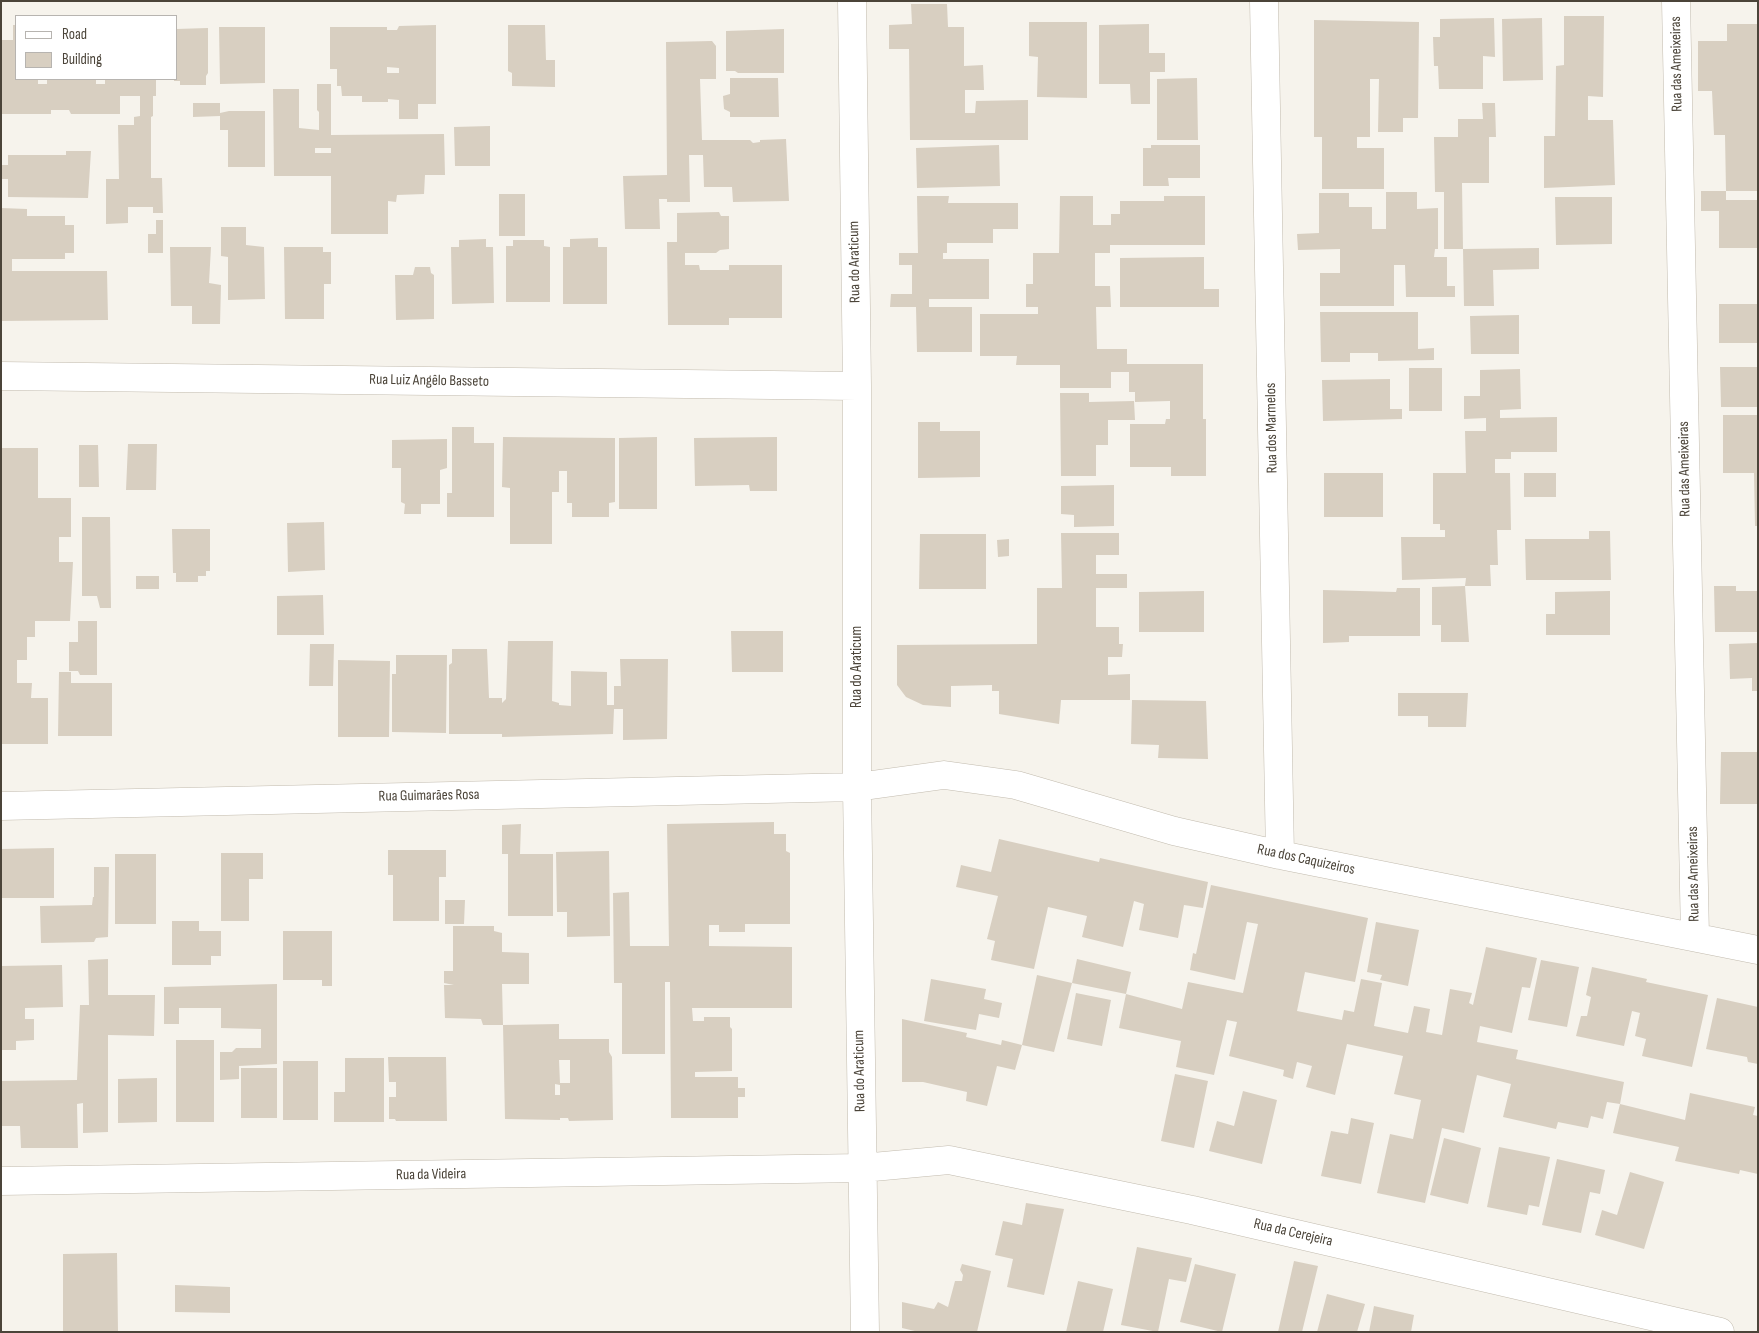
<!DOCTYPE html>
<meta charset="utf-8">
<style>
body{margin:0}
#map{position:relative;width:1759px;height:1333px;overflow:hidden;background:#f6f3ec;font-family:"Sofia Sans Condensed",sans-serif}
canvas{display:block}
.frame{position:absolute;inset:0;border:2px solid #4b4439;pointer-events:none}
.legend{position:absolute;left:15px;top:15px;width:162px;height:65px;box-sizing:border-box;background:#fff;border:1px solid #b7b4b0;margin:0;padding:6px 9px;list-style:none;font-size:15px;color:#4b4439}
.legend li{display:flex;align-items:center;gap:10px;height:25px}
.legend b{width:25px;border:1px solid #b7b4b0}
</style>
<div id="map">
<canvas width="1759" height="1333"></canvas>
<div class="frame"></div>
<ul class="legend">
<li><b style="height:6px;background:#fff"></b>Road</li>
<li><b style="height:14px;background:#d8cfc1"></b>Building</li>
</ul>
</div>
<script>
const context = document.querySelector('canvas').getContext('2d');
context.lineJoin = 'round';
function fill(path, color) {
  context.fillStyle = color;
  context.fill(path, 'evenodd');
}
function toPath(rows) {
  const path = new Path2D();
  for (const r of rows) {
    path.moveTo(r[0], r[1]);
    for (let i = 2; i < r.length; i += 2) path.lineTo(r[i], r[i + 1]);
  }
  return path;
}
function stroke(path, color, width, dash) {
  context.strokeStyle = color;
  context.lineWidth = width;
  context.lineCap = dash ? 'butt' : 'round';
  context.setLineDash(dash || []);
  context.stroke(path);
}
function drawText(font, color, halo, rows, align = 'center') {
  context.font = font + ' "Sofia Sans Condensed",sans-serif';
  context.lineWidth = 4;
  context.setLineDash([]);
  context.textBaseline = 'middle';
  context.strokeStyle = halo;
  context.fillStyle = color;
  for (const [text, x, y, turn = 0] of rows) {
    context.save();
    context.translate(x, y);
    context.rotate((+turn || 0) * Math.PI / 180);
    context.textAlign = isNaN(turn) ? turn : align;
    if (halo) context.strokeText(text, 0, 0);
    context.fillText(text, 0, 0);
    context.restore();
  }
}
fill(toPath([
 [911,4,947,4,948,27,964,27,964,66,983,65,984,90,965,90,965,113,975,113,976,101,1028,100,1028,140,910,140,909,49,889,49,889,25,912,24],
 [1564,16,1604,16,1603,97,1588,96,1588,120,1613,120,1615,185,1544,188,1544,136,1555,136,1556,66,1564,65],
 [1494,18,1495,57,1483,56,1483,89,1439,89,1438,66,1434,66,1433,37,1440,37,1440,19],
 [1542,18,1543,80,1503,81,1502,19],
 [1314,20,1419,22,1418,118,1403,118,1403,132,1378,132,1379,79,1370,79,1370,137,1357,137,1357,148,1384,148,1384,189,1322,189,1322,137,1314,137],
 [1029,22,1087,22,1087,98,1037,97,1038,57,1029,56],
 [1149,24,1149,53,1165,53,1165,72,1150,72,1150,104,1131,104,1130,84,1099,84,1099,25],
 [1727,24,1758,24,1758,191,1726,191,1726,200,1758,200,1758,248,1719,248,1719,211,1701,211,1701,191,1726,191,1725,135,1714,135,1712,91,1698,91,1698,41,1727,41],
 [13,25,16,25,16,79,38,79,38,84,47,84,47,79,96,79,96,84,105,84,105,79,156,79,156,96,153,96,153,116,151,117,151,178,162,178,163,213,153,213,153,207,128,207,128,223,106,224,106,179,119,179,118,125,134,125,134,117,140,116,140,96,120,96,120,114,71,114,69,110,51,110,51,114,1,114,1,40,13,40],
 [436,25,436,104,418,104,418,119,399,119,399,100,388,99,388,102,362,102,362,96,342,96,341,86,337,86,337,69,330,69,330,27,387,27,387,30,397,30,399,26],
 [387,67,399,68,399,73,387,73],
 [508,25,545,25,546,60,555,60,555,87,512,86,512,73,508,71],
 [219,27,265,27,265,83,220,84],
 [208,28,208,73,206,76,206,85,180,85,180,81,174,81,174,79,176,79,176,29],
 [784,29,784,73,738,73,735,71,726,71,726,31],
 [712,41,716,46,716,79,700,79,702,140,750,140,753,143,760,142,760,140,786,139,789,201,733,202,732,187,704,187,703,155,689,155,690,202,667,202,667,199,659,199,660,229,625,229,623,176,667,175,666,42],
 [730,78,778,78,779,117,730,117,730,112,724,109,723,96,730,94],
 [1197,78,1198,140,1157,140,1157,79],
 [317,84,331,84,331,135,444,134,445,175,425,175,424,194,397,195,396,202,388,201,388,234,331,234,331,176,274,176,273,89,299,89,299,128,319,130,319,112,317,110],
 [315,148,331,148,331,153,315,153],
 [193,103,220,103,220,113,229,111,265,111,265,167,228,167,228,130,220,130,220,116,193,117],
 [1482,103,1495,103,1496,137,1489,137,1489,183,1462,183,1463,249,1444,249,1444,192,1435,192,1434,137,1458,137,1458,119,1483,119],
 [490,126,490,166,455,166,454,127],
 [999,145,1000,186,917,188,916,148],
 [1151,145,1200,145,1200,178,1168,178,1169,186,1143,186,1143,148,1151,148],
 [66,151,91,151,88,198,8,197,8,179,1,179,1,165,8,165,8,155,66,155],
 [1386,192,1417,192,1417,209,1438,208,1438,249,1435,249,1434,257,1447,257,1447,286,1455,286,1455,297,1406,297,1405,265,1394,265,1394,306,1320,306,1320,273,1340,273,1340,249,1298,250,1297,234,1319,233,1319,193,1349,193,1349,207,1372,207,1372,229,1386,229],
 [499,194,525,194,525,236,499,236],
 [917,196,949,196,948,203,1018,203,1018,229,993,229,993,243,947,243,947,253,943,253,943,259,989,259,989,299,929,299,929,307,972,307,972,352,917,352,916,307,890,307,891,294,912,294,912,265,899,265,899,253,918,253],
 [1060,196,1093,196,1093,225,1111,225,1111,214,1120,214,1120,201,1164,201,1164,196,1205,196,1205,245,1110,245,1110,253,1095,253,1095,286,1110,286,1111,307,1096,307,1097,349,1127,349,1127,364,1203,364,1203,419,1206,419,1206,476,1171,476,1171,467,1130,467,1130,424,1165,424,1166,419,1170,419,1170,401,1135,402,1135,392,1129,392,1129,372,1111,372,1111,388,1060,388,1060,365,1016,365,1017,356,980,356,980,314,1038,314,1038,307,1026,307,1026,284,1033,284,1033,253,1059,253],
 [1555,197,1612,197,1612,244,1556,245],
 [1,208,27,209,27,216,65,216,65,225,74,225,74,253,65,253,65,259,12,259,12,271,107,271,108,320,1,321],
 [719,212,721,216,729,216,729,249,720,250,716,253,685,253,685,265,699,265,700,270,729,270,729,265,782,265,782,318,729,318,729,325,668,325,667,242,677,242,677,213],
 [156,220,163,220,163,253,148,253,148,234,156,234],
 [221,227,246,227,246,245,264,247,265,299,228,300,228,257,221,256],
 [598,238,598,247,607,247,607,304,563,304,563,247,570,247,570,239],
 [486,239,486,247,493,247,494,303,452,304,451,247,459,247,459,240],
 [513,240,544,240,544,246,550,247,550,302,506,302,506,246,513,246],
 [170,247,211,247,209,283,221,285,220,324,192,324,192,306,171,306],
 [284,247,323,247,323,252,331,252,331,284,324,284,324,319,285,319],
 [1539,248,1539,269,1493,270,1494,306,1464,306,1463,249],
 [1204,257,1204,289,1219,289,1219,307,1120,307,1120,258],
 [415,267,430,267,431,273,434,275,434,319,396,320,395,275,413,275],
 [1719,304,1758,304,1758,343,1719,343],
 [1320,312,1418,312,1418,349,1434,348,1434,360,1378,361,1378,353,1350,353,1350,362,1321,362],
 [1519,315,1519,354,1471,354,1470,316],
 [1720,367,1758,367,1758,407,1721,407],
 [1409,368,1442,368,1442,411,1409,411],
 [1520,369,1521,409,1500,410,1500,418,1557,417,1557,452,1511,452,1511,459,1495,459,1495,473,1510,473,1511,530,1497,530,1498,565,1490,565,1491,586,1465,586,1469,642,1441,642,1441,625,1432,625,1432,587,1465,586,1466,578,1402,580,1401,537,1445,537,1445,530,1440,530,1440,524,1433,524,1433,473,1466,473,1465,431,1486,431,1486,418,1464,419,1464,396,1480,396,1480,370],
 [1390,379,1390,409,1402,409,1402,419,1323,421,1322,380],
 [1060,393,1089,393,1089,402,1134,401,1135,420,1108,420,1108,445,1096,445,1096,476,1061,476],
 [1723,415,1758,415,1758,526,1755,526,1754,473,1723,473],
 [918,422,940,422,940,431,980,431,980,477,918,478],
 [452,427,474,427,474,443,494,443,494,517,447,517,447,493,452,493],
 [503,437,615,438,615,502,609,503,609,517,572,517,572,503,567,503,567,471,559,471,559,492,552,492,552,544,510,544,510,488,502,487],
 [657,437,657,509,619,509,619,438],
 [777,437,777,491,750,491,749,485,695,486,694,438],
 [447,439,447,468,440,470,440,504,421,504,421,514,404,514,405,504,401,502,401,468,392,468,392,440],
 [128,444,157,444,156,490,126,490],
 [79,445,98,445,99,487,79,487],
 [1,448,38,448,38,498,71,498,71,537,59,537,59,562,73,562,70,621,35,621,35,637,27,637,27,660,17,660,17,683,32,683,31,698,48,698,48,744,1,744],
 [1324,473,1383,473,1383,517,1324,517],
 [1524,473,1556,473,1556,497,1524,497],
 [1114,485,1114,526,1074,527,1074,515,1061,514,1061,486],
 [82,517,110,517,111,608,100,608,97,596,82,596],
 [324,522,325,570,288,572,287,523],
 [172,529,210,529,210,571,206,571,206,576,198,576,198,582,176,582,176,573,173,573],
 [1589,531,1610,531,1611,580,1526,580,1525,539,1589,539],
 [1061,533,1119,533,1119,555,1096,555,1096,574,1127,574,1127,588,1096,588,1096,627,1119,627,1119,644,1123,644,1122,657,1108,657,1108,675,1130,674,1130,700,1061,700,1059,724,999,714,999,691,992,691,992,685,951,686,951,707,923,705,906,697,897,685,897,645,1037,644,1037,588,1062,588],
 [920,534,986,534,986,589,919,589],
 [1009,539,1009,556,998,557,997,540],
 [136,576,159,576,159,589,136,589],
 [1714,586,1736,586,1736,591,1758,591,1758,632,1715,632],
 [1397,588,1420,588,1420,636,1349,636,1349,642,1323,643,1323,590,1396,592],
 [1204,591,1204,632,1139,632,1139,592],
 [1610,591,1610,635,1546,635,1546,614,1555,614,1555,592],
 [323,595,324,635,277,635,277,596],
 [78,621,97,621,97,675,80,675,78,671,69,671,69,642,78,642],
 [731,631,783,631,783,672,732,672],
 [508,641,553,641,552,701,559,703,559,705,571,706,571,671,607,672,607,705,614,705,614,686,621,686,620,659,668,659,667,739,623,740,623,709,614,709,613,734,502,737,502,734,449,734,449,665,452,663,452,649,487,649,489,698,502,698,502,703,506,699],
 [1758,643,1758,691,1752,691,1752,678,1730,679,1729,644],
 [310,644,334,644,333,686,309,686],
 [396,655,447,655,446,733,392,732,392,674,396,674],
 [338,660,390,661,389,737,338,737],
 [59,672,71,672,71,683,112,683,112,736,58,736],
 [1398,693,1468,693,1466,727,1428,727,1428,716,1398,716],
 [1132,700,1206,701,1208,759,1158,758,1159,745,1131,744],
 [1721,752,1758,752,1758,804,1720,804],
 [774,822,774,834,786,834,786,851,790,853,790,924,745,924,745,932,719,932,719,925,709,925,709,946,792,947,792,1008,692,1008,693,1021,704,1021,704,1017,730,1017,730,1027,732,1029,732,1071,695,1072,695,1077,738,1077,738,1088,745,1088,745,1097,738,1097,738,1118,671,1118,670,982,665,982,665,1054,622,1054,622,983,614,983,613,893,629,892,630,946,669,946,667,824],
 [521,824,520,854,553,854,553,916,508,916,508,854,502,854,502,825],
 [999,839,1099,862,1100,858,1208,882,1203,908,1184,905,1178,938,1139,930,1144,904,1134,901,1123,947,1082,937,1087,916,1048,907,1034,969,991,960,995,941,987,939,998,896,956,887,961,865,991,872],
 [54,848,54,898,1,898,1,849],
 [388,850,446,850,446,877,439,877,439,921,393,921,393,875,388,875],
 [609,851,610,936,567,937,567,912,557,912,556,852],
 [221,853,263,853,263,879,249,879,249,921,221,921],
 [115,854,156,854,156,924,115,924],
 [94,867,109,867,108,937,96,938,94,942,41,943,40,906,92,905,93,897,94,897],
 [1211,885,1368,918,1355,982,1305,972,1297,1011,1342,1020,1344,1010,1354,1012,1361,979,1382,983,1374,1026,1408,1033,1414,1006,1430,1009,1426,1032,1442,1035,1450,989,1472,993,1469,1003,1473,1005,1486,947,1537,958,1530,988,1522,987,1512,1033,1480,1026,1477,1042,1518,1050,1516,1059,1624,1082,1620,1104,1607,1102,1603,1119,1591,1116,1588,1128,1558,1122,1556,1129,1503,1117,1511,1084,1477,1075,1464,1133,1442,1128,1425,1203,1377,1193,1390,1134,1413,1139,1421,1100,1394,1094,1403,1056,1347,1044,1335,1095,1306,1087,1312,1066,1297,1062,1293,1079,1283,1076,1284,1070,1229,1056,1237,1022,1227,1020,1214,1075,1176,1067,1181,1041,1119,1028,1126,994,1072,983,1077,959,1131,972,1126,994,1182,1009,1188,982,1243,993,1258,924,1247,922,1235,980,1190,970,1193,953,1196,954],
 [445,900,465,900,464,924,445,924],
 [172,921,199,921,199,931,221,931,221,956,211,956,211,965,172,965],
 [1376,922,1419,930,1408,986,1380,980,1382,975,1367,972],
 [453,926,494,926,494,931,502,933,502,952,529,953,529,984,502,984,503,1025,483,1025,481,1019,445,1018,444,985,454,985,444,983,444,971,453,971],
 [283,931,332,931,332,986,322,986,322,980,283,980],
 [108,959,108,995,155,995,154,1036,108,1035,108,1132,83,1133,83,1103,77,1104,78,1148,21,1148,20,1126,1,1126,1,1081,77,1080,80,1005,89,1005,88,960],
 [1541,960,1579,967,1567,1027,1528,1020],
 [62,965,63,1007,25,1008,25,1019,34,1019,34,1040,16,1041,16,1050,1,1050,1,966],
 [1592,967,1647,979,1646,982,1708,995,1692,1067,1642,1056,1646,1039,1635,1036,1640,1013,1632,1011,1624,1046,1576,1036,1581,1016,1587,1016,1591,997,1586,995],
 [1037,975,1072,983,1054,1052,1022,1045],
 [931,979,986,989,984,999,1002,1003,999,1018,979,1014,976,1030,924,1021],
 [277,984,277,1064,239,1066,239,1079,220,1080,220,1052,232,1052,236,1048,261,1048,261,1029,221,1028,221,1008,179,1008,179,1024,164,1024,164,987],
 [1076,993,1111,1000,1102,1046,1067,1039],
 [1717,998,1758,1007,1758,1064,1748,1062,1747,1057,1706,1049],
 [902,1019,967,1033,966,1037,1001,1045,1002,1040,1022,1045,1015,1070,997,1066,987,1106,966,1101,967,1092,923,1082,902,1082],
 [559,1024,559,1039,609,1039,609,1052,612,1057,613,1120,569,1121,568,1118,560,1118,560,1120,505,1119,503,1025],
 [559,1060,570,1060,570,1083,560,1083],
 [555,1084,560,1085,560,1095,555,1095],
 [176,1040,214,1040,214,1122,176,1122],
 [388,1057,446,1057,447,1121,396,1121,395,1119,389,1119,389,1097,396,1097,396,1082,389,1082],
 [345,1058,384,1058,384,1122,334,1122,334,1092,345,1092],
 [283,1061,318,1061,318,1120,283,1120],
 [241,1068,277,1068,277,1118,241,1118],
 [1175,1074,1208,1081,1194,1148,1161,1141],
 [157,1078,157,1122,118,1123,118,1079],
 [1243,1091,1277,1100,1262,1164,1209,1151,1217,1121,1234,1126],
 [1690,1093,1755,1107,1753,1115,1758,1116,1758,1174,1740,1170,1739,1174,1675,1161,1679,1147,1613,1133,1620,1104,1685,1120],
 [1351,1118,1374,1123,1361,1184,1321,1176,1331,1131,1348,1134],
 [1444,1138,1481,1148,1468,1204,1430,1195],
 [1499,1147,1550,1157,1539,1207,1529,1205,1527,1215,1487,1207],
 [1557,1159,1605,1170,1600,1194,1590,1192,1581,1233,1542,1225],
 [1630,1172,1664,1182,1644,1249,1595,1235,1602,1210,1617,1215],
 [1026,1203,1064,1209,1044,1295,1007,1287,1013,1259,995,1255,1003,1221,1022,1225],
 [1137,1247,1192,1258,1186,1282,1169,1279,1158,1332,1121,1325],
 [117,1253,118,1332,63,1332,63,1254],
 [1294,1261,1318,1266,1302,1332,1278,1332],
 [962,1264,991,1271,977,1332,919,1332,902,1328,902,1302,934,1309,938,1302,948,1307,955,1281,962,1281,963,1275,960,1270],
 [1195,1264,1236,1274,1222,1332,1180,1322],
 [1078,1281,1113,1289,1103,1332,1066,1332],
 [175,1285,230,1287,230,1313,175,1312],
 [1327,1294,1365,1304,1357,1332,1317,1332],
 [1374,1306,1414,1315,1411,1332,1369,1332]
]), '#d8cfc1');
const street = toPath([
 [852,1,857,386,857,787,865,1332],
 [1264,1,1280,855],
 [1676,1,1695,937],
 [1,376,857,386],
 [1,806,857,787,944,775,1016,785,1174,831,1280,855,1758,950],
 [1,1181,862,1168,949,1160,1192,1210,1720,1332]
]);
stroke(street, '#c2bbae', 29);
stroke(street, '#fff', 28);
drawText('15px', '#4b4439', '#fff', [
 ["Rua das Ameixeiras",1677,64,-91],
 ["Rua do Araticum",855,262,-91],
 ["Rua Luiz Angêlo Basseto",429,381,1],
 ["Rua dos Marmelos",1272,428,-91],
 ["Rua das Ameixeiras",1685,469,-91],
 ["Rua do Araticum",857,667,-90],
 ["Rua Guimarães Rosa",429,796,-1],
 ["Rua dos Caquizeiros",1306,860,12],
 ["Rua das Ameixeiras",1694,874,-91],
 ["Rua do Araticum",860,1071,-91],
 ["Rua da Videira",431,1175,-1],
 ["Rua da Cerejeira",1293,1233,13]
]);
</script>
